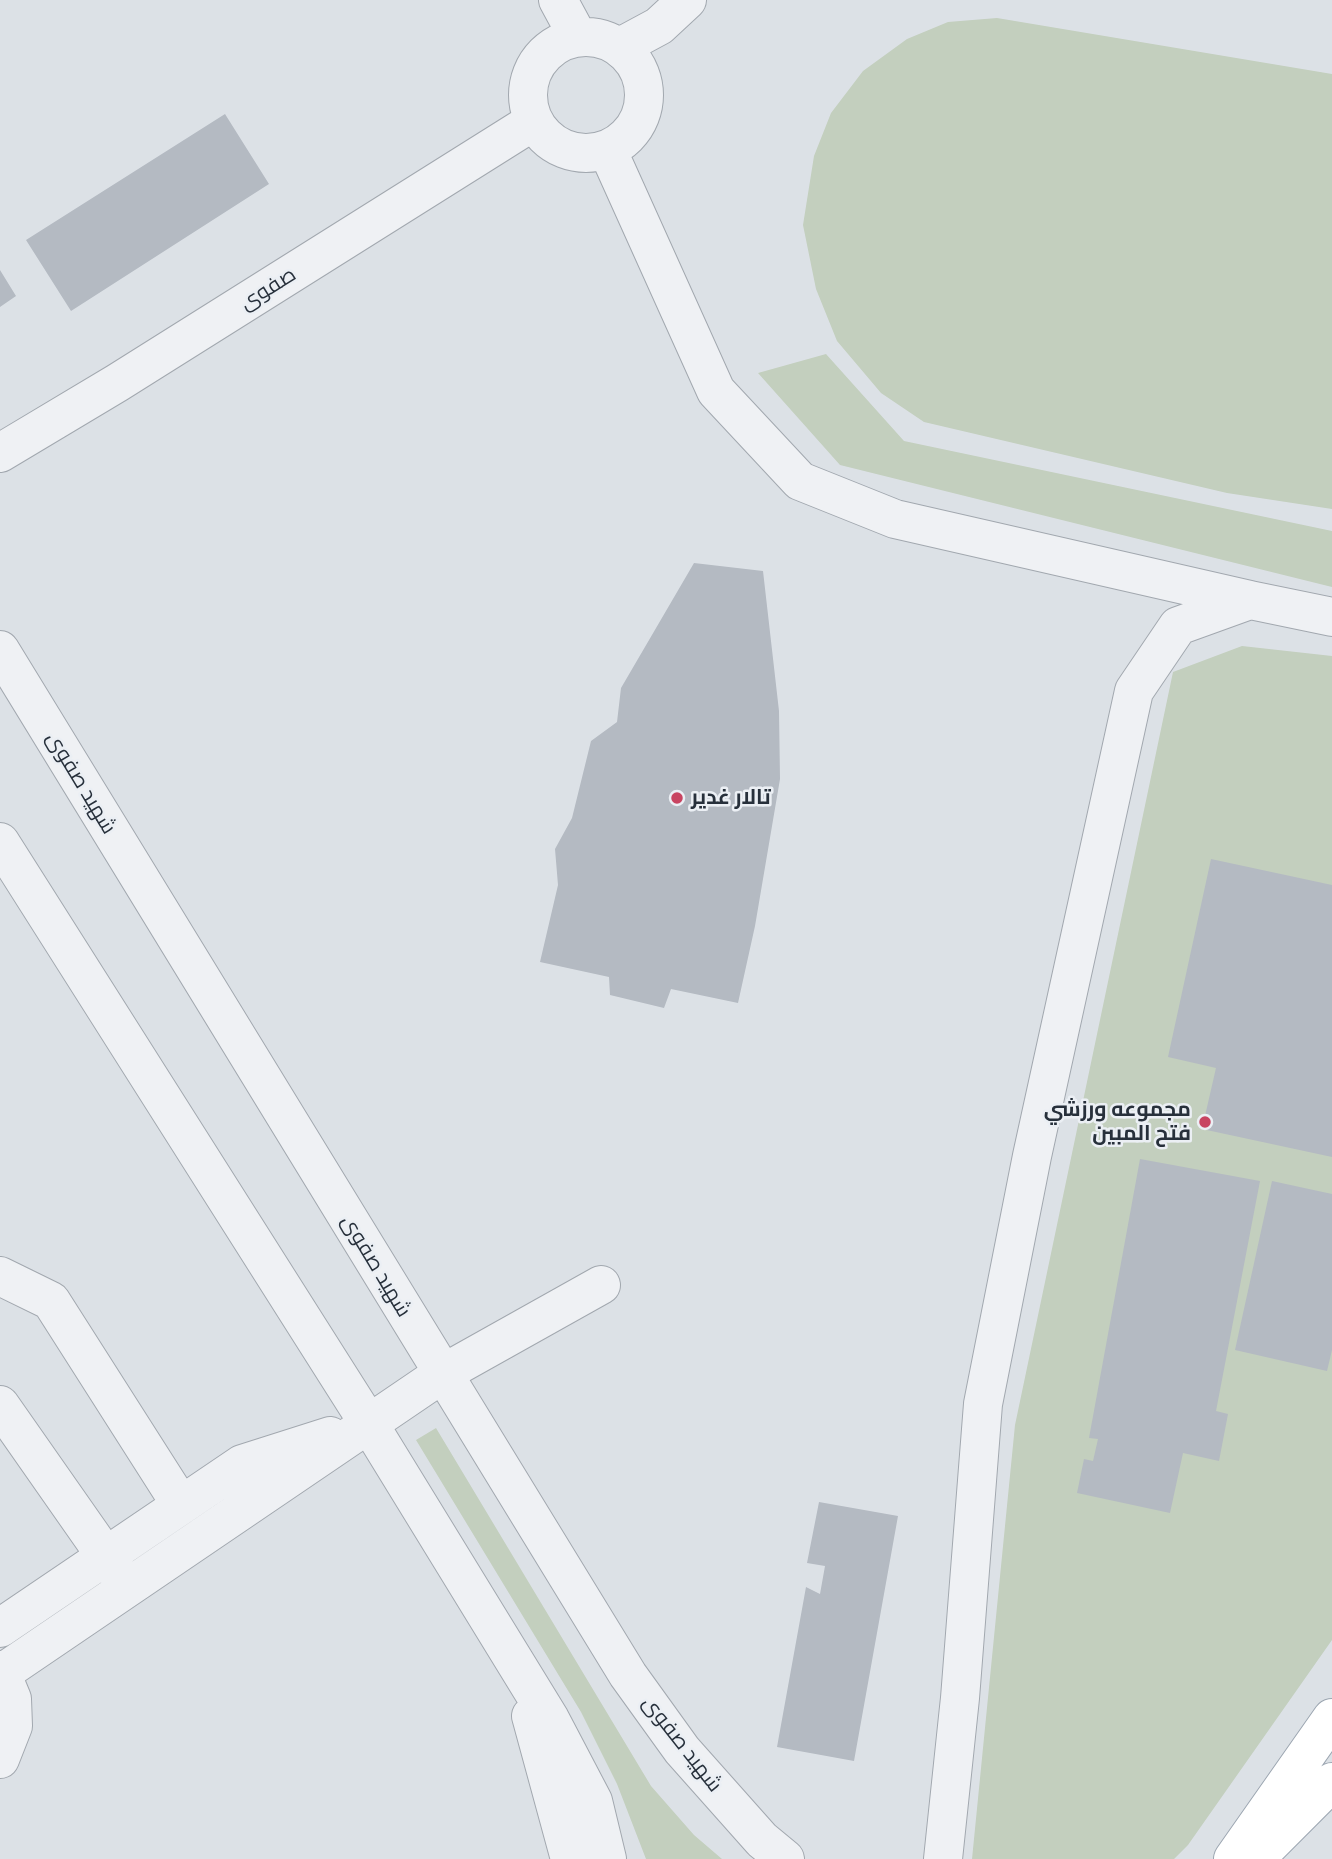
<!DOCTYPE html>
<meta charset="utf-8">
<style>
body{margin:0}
canvas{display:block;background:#dce1e6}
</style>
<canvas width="1332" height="1859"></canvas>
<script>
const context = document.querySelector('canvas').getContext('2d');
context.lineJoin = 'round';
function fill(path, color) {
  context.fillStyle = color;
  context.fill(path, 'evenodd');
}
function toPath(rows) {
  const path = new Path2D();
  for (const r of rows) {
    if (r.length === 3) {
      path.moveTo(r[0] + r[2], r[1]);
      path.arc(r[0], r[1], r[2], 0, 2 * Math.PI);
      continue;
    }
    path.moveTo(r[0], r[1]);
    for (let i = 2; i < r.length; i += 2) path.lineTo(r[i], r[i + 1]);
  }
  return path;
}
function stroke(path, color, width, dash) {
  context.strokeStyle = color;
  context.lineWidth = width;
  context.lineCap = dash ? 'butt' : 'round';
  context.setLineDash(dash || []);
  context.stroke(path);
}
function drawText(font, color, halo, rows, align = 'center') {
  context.font = font + ' Cabin,Cairo,sans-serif';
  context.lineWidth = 5;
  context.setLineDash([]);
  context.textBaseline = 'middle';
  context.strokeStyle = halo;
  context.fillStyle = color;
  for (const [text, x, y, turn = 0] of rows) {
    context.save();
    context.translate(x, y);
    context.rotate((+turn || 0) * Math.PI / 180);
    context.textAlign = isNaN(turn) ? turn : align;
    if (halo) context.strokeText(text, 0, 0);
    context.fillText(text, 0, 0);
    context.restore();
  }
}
fill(toPath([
 [997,18,1332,74,1332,509,1227,493,924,422,881,393,837,341,816,289,803,225,814,156,831,113,863,71,907,39,948,22],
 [826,354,904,441,1332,531,1332,587,840,465,758,373],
 [1242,646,1332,656,1332,1640,1188,1845,1174,1859,972,1859,1015,1425,1173,672],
 [436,1428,651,1786,694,1835,722,1859,646,1859,617,1784,581,1712,416,1440]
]), '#c3cfbe');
fill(toPath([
 [225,114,269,184,71,311,26,240],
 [0,270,16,296,0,307],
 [694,563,763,571,779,711,780,779,755,926,738,1003,671,989,664,1008,610,995,609,977,540,962,558,885,555,849,572,818,591,741,617,722,621,688],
 [1211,859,1332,885,1332,1157,1202,1129,1216,1068,1168,1057],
 [1140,1159,1260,1181,1216,1411,1228,1414,1219,1461,1183,1453,1170,1513,1077,1493,1084,1459,1093,1461,1098,1439,1089,1438],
 [1272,1181,1332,1194,1332,1350,1327,1371,1235,1350],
 [819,1502,898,1516,854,1761,777,1747,806,1587,820,1594,825,1566,807,1563]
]), '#b4bac2');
const minor = toPath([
 [558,0,578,37],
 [586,95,58],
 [620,47,659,26,687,0],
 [607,149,716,391,800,481,895,519,1250,600],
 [0,453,117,383,534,121],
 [0,650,628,1675,682,1750,762,1840,785,1859],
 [0,842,369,1424,550,1719,593,1801,607,1859],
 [0,1276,51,1301,181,1505],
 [0,1405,121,1578],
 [0,1628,242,1464,330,1436],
 [0,1670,12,1699,13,1726,0,1759],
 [2,1673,442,1374,601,1285],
 [531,1716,570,1859],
 [943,1859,960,1698,983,1404,1032,1156,1134,691,1178,626,1250,600,1332,617]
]);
const major = toPath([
 [1233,1859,1332,1718],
 [1255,1859,1332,1782]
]);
stroke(minor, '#a2a8af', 40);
stroke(major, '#9ca6b1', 40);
stroke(minor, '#eff1f4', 38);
stroke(major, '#fff', 38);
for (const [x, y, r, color] of [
 [677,798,7,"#c84461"],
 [1205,1122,7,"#c84461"]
]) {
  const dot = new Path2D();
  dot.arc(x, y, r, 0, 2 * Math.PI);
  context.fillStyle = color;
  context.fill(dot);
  stroke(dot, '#ebeff4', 2.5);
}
drawText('21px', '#27303b', '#ebeff4', [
 ["صفوی",268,289,-32],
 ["شهید صفوی",81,783,59],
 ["شهید صفوی",376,1266,59],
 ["شهید صفوی",682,1744,52]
]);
drawText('bold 21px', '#27303b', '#ebeff4', [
 ["تالار غدیر",691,798],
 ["مجموعه ورزشي",1191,1110,"right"],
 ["فتح المبين",1191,1134,"right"]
], 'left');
</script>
